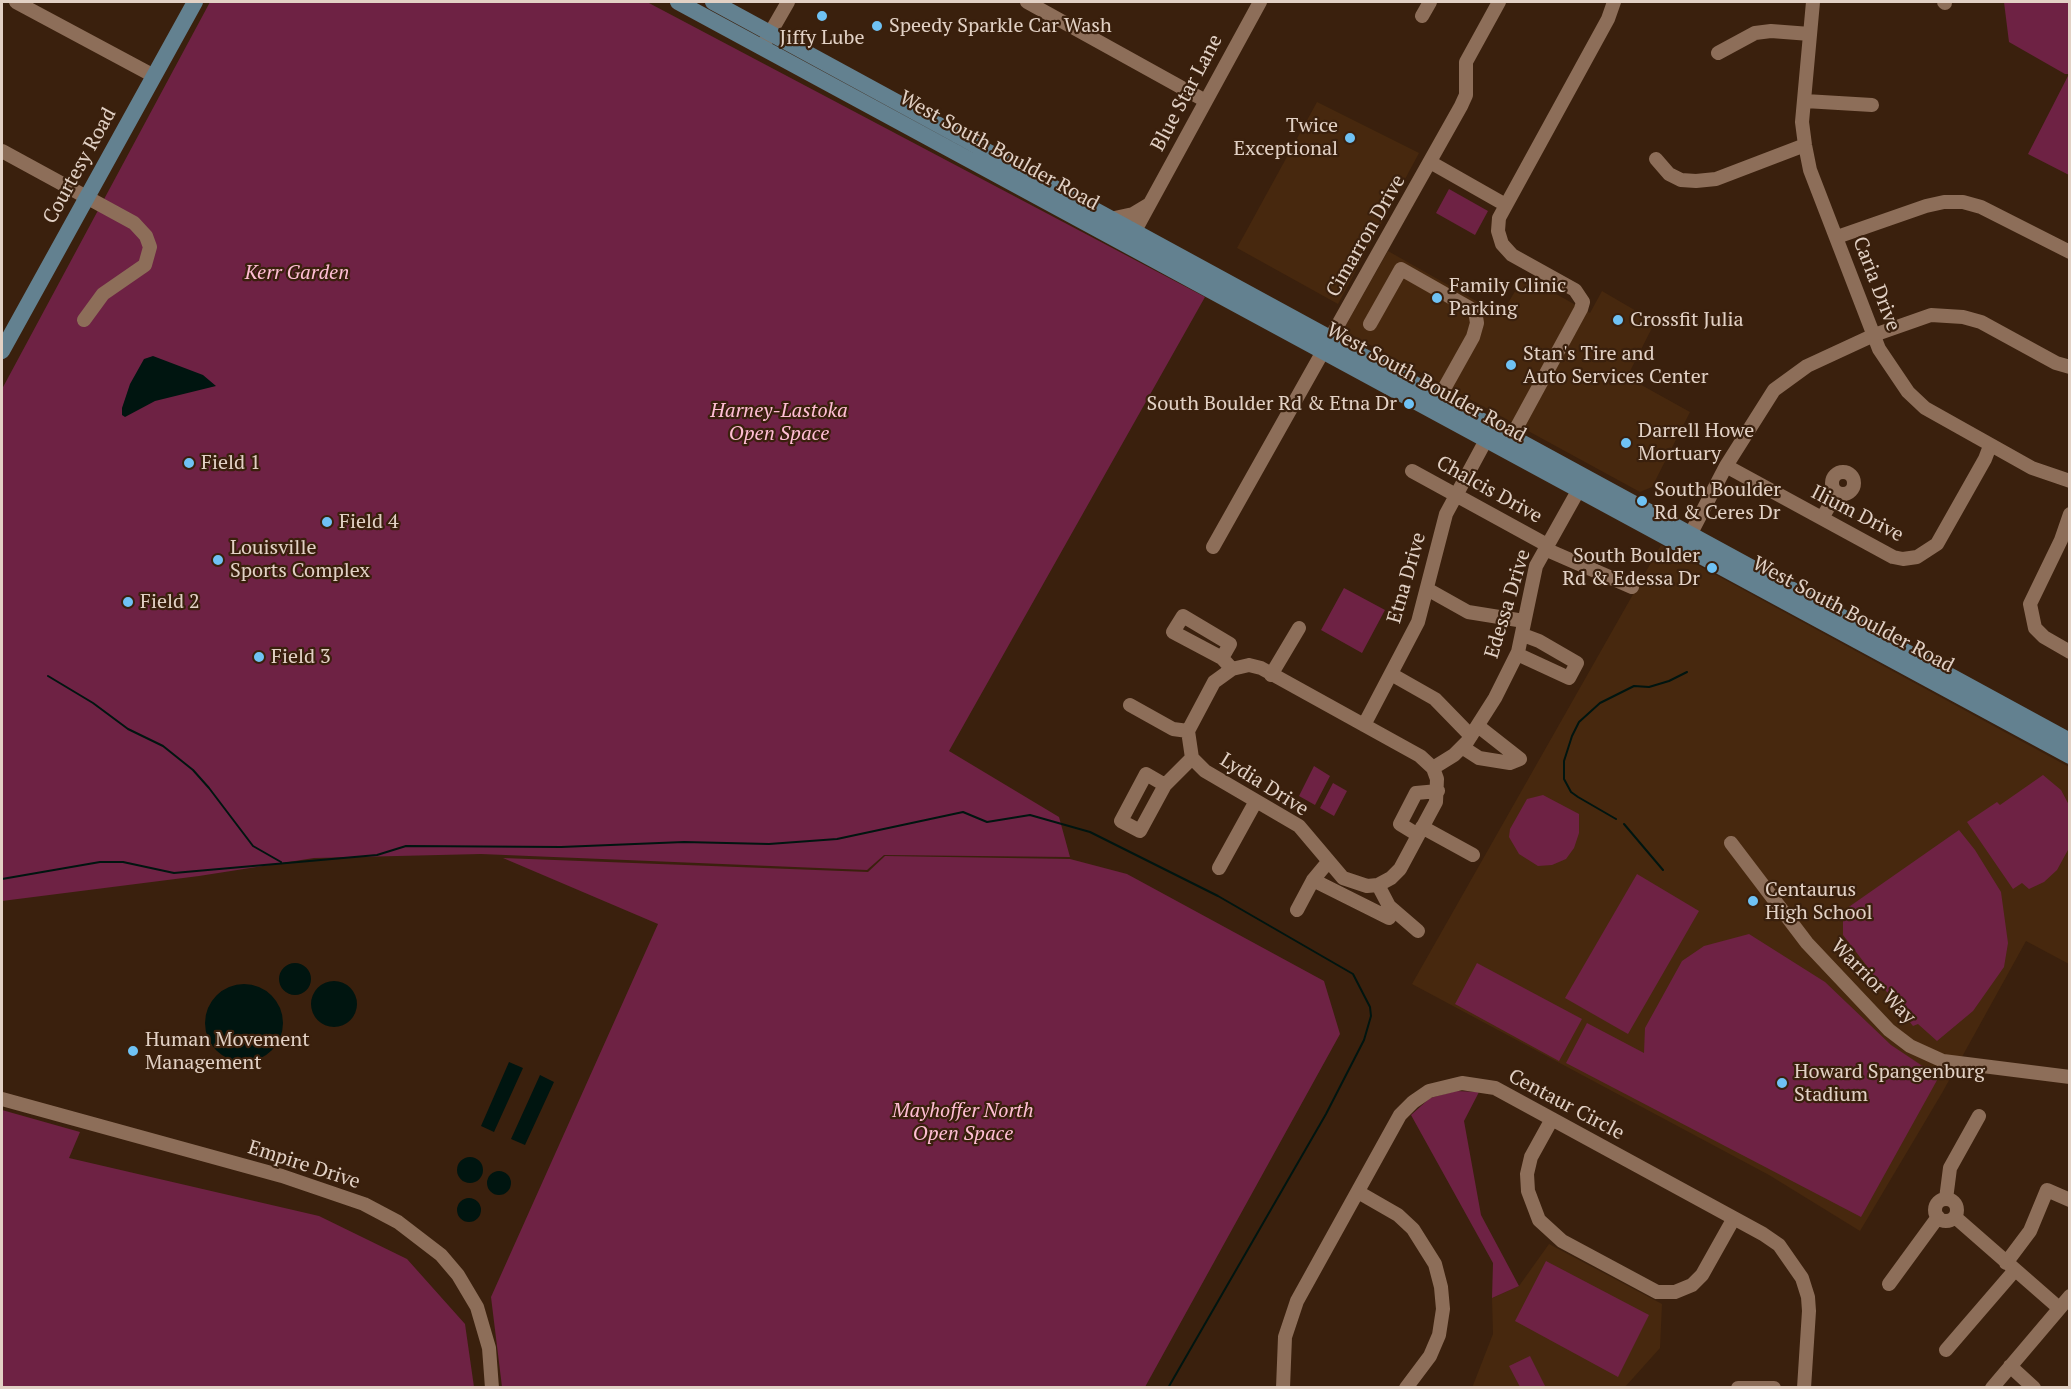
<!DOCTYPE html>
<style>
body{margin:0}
#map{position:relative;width:2071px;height:1389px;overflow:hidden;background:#3a200d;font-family:"PT Serif",serif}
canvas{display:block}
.frame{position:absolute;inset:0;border:3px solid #e2d1c5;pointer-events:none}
</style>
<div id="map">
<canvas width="2071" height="1389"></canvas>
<div class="frame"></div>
</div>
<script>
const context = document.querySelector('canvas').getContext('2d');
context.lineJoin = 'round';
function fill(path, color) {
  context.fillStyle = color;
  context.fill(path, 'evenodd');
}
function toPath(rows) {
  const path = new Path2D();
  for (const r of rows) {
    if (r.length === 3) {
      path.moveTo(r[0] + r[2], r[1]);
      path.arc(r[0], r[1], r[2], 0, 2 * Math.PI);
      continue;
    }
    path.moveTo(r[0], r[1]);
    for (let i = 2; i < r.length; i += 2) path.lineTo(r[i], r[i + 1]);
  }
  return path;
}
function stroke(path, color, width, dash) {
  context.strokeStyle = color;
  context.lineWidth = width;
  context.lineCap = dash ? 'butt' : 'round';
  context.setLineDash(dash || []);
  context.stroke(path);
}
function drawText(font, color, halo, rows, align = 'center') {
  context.font = font + ' "PT Serif",serif';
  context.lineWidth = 4.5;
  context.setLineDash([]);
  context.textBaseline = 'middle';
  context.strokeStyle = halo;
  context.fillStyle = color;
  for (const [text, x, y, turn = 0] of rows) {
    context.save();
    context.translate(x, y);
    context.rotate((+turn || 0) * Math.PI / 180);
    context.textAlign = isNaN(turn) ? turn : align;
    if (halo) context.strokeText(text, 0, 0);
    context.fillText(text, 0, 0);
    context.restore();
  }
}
fill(toPath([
 [1317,102,1419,153,1338,304,1237,248],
 [1388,251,1501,315,1524,276,1590,313,1602,291,1655,322,1627,377,1690,412,1652,487,1640,492,1343,330],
 [1661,545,2069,767,2069,964,2026,941,1942,1093,1860,1231,1769,1175,1412,984],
 [1549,1244,1662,1304,1660,1348,1625,1387,1472,1388,1493,1334,1492,1298,1519,1286]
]), '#47280e');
fill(toPath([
 [210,2,647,2,1205,297,949,751,1059,817,1070,857,884,855,867,870,481,854,314,858,199,876,2,901,2,389],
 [2004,2,2069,2,2069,74,2065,74,2009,42],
 [2068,76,2070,76,2069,175,2028,154],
 [1449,189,1488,211,1475,235,1436,213],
 [1344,588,1385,610,1362,653,1321,630],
 [1314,766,1330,776,1315,805,1299,796],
 [2043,775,2061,790,2069,805,2069,848,2057,870,2044,882,2029,889,2022,883,2013,889,1967,822,1997,802,2000,805],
 [1333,783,1347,791,1334,816,1320,808],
 [1543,795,1579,814,1579,833,1574,848,1566,859,1552,865,1538,866,1519,854,1509,837,1510,829,1527,799],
 [1959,830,1975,850,2001,892,2008,943,2004,967,1973,1011,1937,1041,1918,1024,1913,1026,1843,935,1843,911],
 [885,856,1070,859,1127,874,1324,981,1340,1034,1145,1387,502,1387,491,1297,658,924,503,858,868,872],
 [1637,874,1699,911,1628,1034,1565,998],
 [1749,934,1825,982,1891,1045,1921,1065,1941,1073,1861,1217,1566,1063,1587,1023,1644,1053,1645,1028,1682,961,1704,946],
 [1477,963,1582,1019,1559,1061,1455,1004],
 [1456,1091,1479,1092,1464,1121,1481,1215,1519,1286,1492,1298,1493,1263,1411,1115,1430,1098],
 [2,1110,80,1132,69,1158,319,1216,407,1259,465,1324,474,1387,2,1387],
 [1546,1261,1649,1315,1618,1377,1515,1321],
 [1530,1356,1545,1386,1542,1387,1520,1387,1509,1366]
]), '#6e2244');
fill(toPath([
 [153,356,203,375,216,386,155,401,125,417,122,415,122,408,130,384,144,359],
 [295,979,16],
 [334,1004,23],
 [244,1023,39],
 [509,1062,523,1068,494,1132,481,1126],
 [540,1075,554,1082,525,1145,511,1139],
 [470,1170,13],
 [499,1183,12],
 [469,1210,12]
]), '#001510');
stroke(toPath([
 [48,676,93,703,128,729,163,746,193,770,209,788,253,846,281,862],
 [1616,819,1578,797,1571,792,1564,779,1564,761,1572,736,1579,722,1600,703,1634,686,1649,687,1669,681,1687,672],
 [1624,824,1663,870],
 [2,879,100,862,123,862,174,873,377,855,406,846,561,847,684,842,769,844,837,839,963,812,987,822,1030,815,1090,832,1218,896,1353,974,1370,1007,1371,1016,1364,1040,1326,1114,1168,1388]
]), '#001510', 2);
stroke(toPath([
 [16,2,154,76],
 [1027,2,1204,100],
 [1813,2,1802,122,1805,145,1810,170,1879,349,1908,392,1925,408,2032,468,2070,481],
 [1944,2,1945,3],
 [1422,16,1430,2],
 [765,42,788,2],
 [1718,53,1755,33,1771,31,1810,34],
 [1805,101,1872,105],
 [2,151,134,223,146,236,150,247,145,265,103,294,84,320],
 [1656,159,1669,174,1681,180,1696,181,1716,179,1805,145],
 [1430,162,1504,204],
 [1110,219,1133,214,1148,205],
 [1837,237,1926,206,1944,202,1963,202,1981,207,2070,252],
 [1130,240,1260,2],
 [1370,324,1401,269,1475,311,1477,323,1473,337,1435,405],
 [1512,436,1581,309,1583,302,1575,290,1512,255,1502,244,1498,231,1499,218,1608,19,1614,2],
 [1726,466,1893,557,1903,559,1917,557,1937,544,1985,459,1990,446],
 [1412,471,1547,545],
 [1843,483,11],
 [2070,514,2061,540,2030,604,2035,628,2044,637,2070,652],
 [1822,518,1837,493],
 [1690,535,1726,466,1774,390,1807,366,1874,335,1931,315,1963,317,1981,322,2056,363,2070,367],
 [1213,547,1461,106,1466,95,1466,62,1499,2],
 [1545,549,1632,587],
 [1427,589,1468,612,1524,621],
 [1517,654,1569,678,1577,663,1539,641,1523,635],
 [1222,658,1230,644,1183,616,1173,632,1222,658,1232,669],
 [1249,665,1261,668,1420,756,1433,768,1437,779,1436,802,1400,869,1391,878,1378,885,1367,886,1343,878,1299,826,1205,771,1192,758,1188,731,1214,682,1232,669,1249,665],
 [1391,674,1435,699,1471,736],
 [1271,675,1299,628],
 [1130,705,1173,729,1188,731],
 [1364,725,1418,622,1446,514,1486,440],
 [1462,747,1479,758,1510,763,1520,759,1478,726],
 [1433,768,1454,755,1467,742,1495,698,1518,652,1536,566,1583,482],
 [1165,785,1146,774,1121,821,1140,831,1165,785,1192,758],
 [1422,827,1473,855],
 [1418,835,1400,824,1416,793,1438,791],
 [1731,843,1807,943,1889,1030,1910,1046,1943,1061,2070,1077],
 [1219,868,1256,801],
 [1313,880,1389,918,1389,906,1378,885],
 [1389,906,1418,931],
 [1297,910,1313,880,1328,862],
 [2,1099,282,1176,364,1204,398,1222,441,1255,458,1275,477,1307,489,1348,492,1388],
 [1552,1119,1531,1157,1527,1174,1528,1191,1539,1220,1562,1241,1657,1292,1675,1292,1692,1285,1702,1275,1734,1218],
 [1358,1192,1398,1215,1413,1229,1435,1264,1441,1287,1443,1309,1439,1335,1430,1356,1406,1388],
 [1946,1199,1950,1168,1979,1116],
 [1946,1210,11],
 [1955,1217,2059,1308],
 [2006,1263,2030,1231,2047,1190,2070,1200],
 [1889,1284,1938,1217],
 [1946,1350,2015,1270],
 [2010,1366,2034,1388],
 [1283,1388,1285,1337,1297,1301,1400,1115,1413,1102,1429,1091,1462,1083,1495,1088,1763,1234,1779,1245,1802,1278,1808,1297,1809,1311,1804,1388],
 [1738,1388,1774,1388],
 [1992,1388,2070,1296]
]), '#8d6e59', 14);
stroke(toPath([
 [678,2,2070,756],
 [713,2,2070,741],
 [2,351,195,2]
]), '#638190', 16);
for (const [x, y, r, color] of [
 [822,16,6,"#6fc2f4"],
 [877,26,6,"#6fc2f4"],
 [1350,138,6,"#6fc2f4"],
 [1437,298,6,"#6fc2f4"],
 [1618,320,6,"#6fc2f4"],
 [1511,365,6,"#6fc2f4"],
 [1409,404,6,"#6fc2f4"],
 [1626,443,6,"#6fc2f4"],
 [189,463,6,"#6fc2f4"],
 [1642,501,6,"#6fc2f4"],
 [327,522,6,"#6fc2f4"],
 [218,560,6,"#6fc2f4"],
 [1712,568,6,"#6fc2f4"],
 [128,602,6,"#6fc2f4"],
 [259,657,6,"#6fc2f4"],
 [1753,901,6,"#6fc2f4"],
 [133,1051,6,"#6fc2f4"],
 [1782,1083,6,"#6fc2f4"]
]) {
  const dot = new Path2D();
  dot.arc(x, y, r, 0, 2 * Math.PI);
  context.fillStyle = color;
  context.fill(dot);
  stroke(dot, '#3a200d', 2);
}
drawText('20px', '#e2d1c5', '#3a200d', [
 ["Speedy Sparkle Car Wash",889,26],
 ["Jiffy Lube",822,38,"center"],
 ["Twice",1338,126,"right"],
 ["Exceptional",1338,149,"right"],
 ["Family Clinic",1449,286],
 ["Parking",1449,309],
 ["Crossfit Julia",1630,320],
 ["Stan's Tire and",1523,354],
 ["Auto Services Center",1523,377],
 ["South Boulder Rd & Etna Dr",1397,404,"right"],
 ["Darrell Howe",1638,431],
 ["Mortuary",1638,454],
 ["Field 1",201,463],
 ["South Boulder",1654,490],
 ["Rd & Ceres Dr",1654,513],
 ["Field 4",339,522],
 ["Louisville",230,548],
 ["Sports Complex",230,571],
 ["South Boulder",1700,556,"right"],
 ["Rd & Edessa Dr",1700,579,"right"],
 ["Field 2",140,602],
 ["Field 3",271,657],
 ["Centaurus",1765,890],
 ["High School",1765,913],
 ["Human Movement",145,1040],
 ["Management",145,1063],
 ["Howard Spangenburg",1794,1072],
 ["Stadium",1794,1095]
], 'left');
drawText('20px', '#e2d1c5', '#3a200d', [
 ["Blue Star Lane",1187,93,-62],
 ["West South Boulder Road",999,151,29],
 ["Courtesy Road",80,166,-61],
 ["Cimarron Drive",1366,236,-60],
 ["Caria Drive",1876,284,69],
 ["West South Boulder Road",1426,383,29],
 ["Chalcis Drive",1489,490,29],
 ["Ilium Drive",1857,514,27],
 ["Etna Drive",1407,578,-74],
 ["Edessa Drive",1508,604,-73],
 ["West South Boulder Road",1853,615,28],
 ["Lydia Drive",1264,785,32],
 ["Warrior Way",1873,982,45],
 ["Centaur Circle",1566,1105,28],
 ["Empire Drive",304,1165,18]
]);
drawText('italic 20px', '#ffbed4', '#3a200d', [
 ["Kerr Garden",297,273],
 ["Harney-Lastoka",779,411],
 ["Open Space",779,434],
 ["Mayhoffer North",963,1111],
 ["Open Space",963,1134]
]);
</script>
